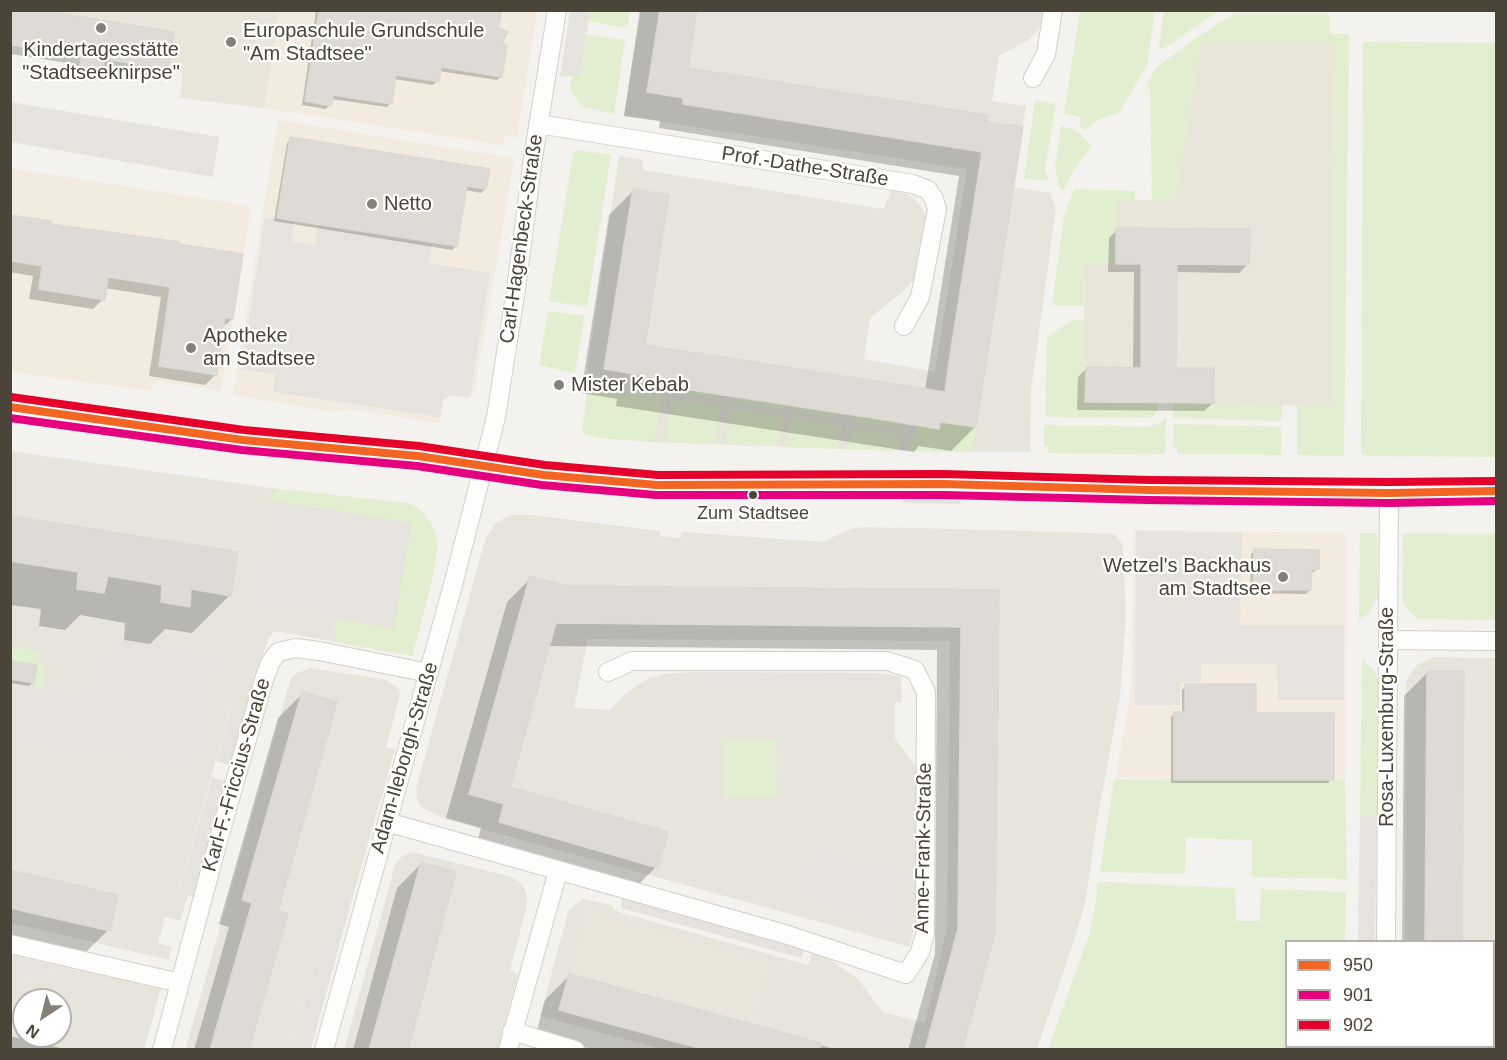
<!DOCTYPE html>
<meta charset="utf-8">
<style>
body{margin:0}
#map{position:relative;width:1507px;height:1060px;overflow:hidden;background:#f4f2ee;font-family:Helvetica,sans-serif}
canvas{display:block}
.frame{position:absolute;inset:0;border:12px solid #4b4439;pointer-events:none}
.legend{position:absolute;left:1285px;top:940px;width:210px;height:108px;box-sizing:border-box;background:#fff;border:2px solid #b7b4b0;margin:0;padding:8px 10px;list-style:none;font-size:18px;color:#4b4439}
.legend li{display:flex;align-items:center;gap:12px;height:30px}
.legend b{width:30px;border:2px solid #b7b4b0}
.north{position:absolute;left:12px;top:988px;width:60px;height:60px;box-sizing:border-box;background:#fff;border:2px solid #b7b4b0;border-radius:50%;rotate:215deg;font-size:16px;font-weight:700;line-height:24px;text-align:center;color:#4b4439}
.north::after{content:'';display:block;margin:auto;width:21px;height:27px;background:#868178;clip-path:polygon(50% 0,100% 100%,50% 72%,0 100%)}
</style>
<div id="map">
<canvas width="1507" height="1060"></canvas>
<div class="frame"></div>
<ul class="legend">
<li><b style="height:8px;background:#f26522"></b>950</li>
<li><b style="height:8px;background:#e5007d"></b>901</li>
<li><b style="height:8px;background:#e4002b"></b>902</li>
</ul>
<div class="north">N</div>
</div>
<script>
const context = document.querySelector('canvas').getContext('2d');
context.lineJoin = 'round';
function fill(path, color) {
  context.fillStyle = color;
  context.fill(path, 'evenodd');
}
function toPath(rows) {
  const path = new Path2D();
  for (const r of rows) {
    path.moveTo(r[0], r[1]);
    for (let i = 2; i < r.length; i += 2) path.lineTo(r[i], r[i + 1]);
  }
  return path;
}
function stroke(path, color, width, dash) {
  context.strokeStyle = color;
  context.lineWidth = width;
  context.lineCap = dash ? 'butt' : 'round';
  context.setLineDash(dash || []);
  context.stroke(path);
}
function drawText(font, color, halo, rows, align = 'center') {
  context.font = font + ' Helvetica,sans-serif';
  context.lineWidth = 4.5;
  context.setLineDash([]);
  context.textBaseline = 'middle';
  context.strokeStyle = halo;
  context.fillStyle = color;
  for (const [text, x, y, turn = 0] of rows) {
    context.save();
    context.translate(x, y);
    context.rotate((+turn || 0) * Math.PI / 180);
    context.textAlign = isNaN(turn) ? turn : align;
    if (halo) context.strokeText(text, 0, 0);
    context.fillText(text, 0, 0);
    context.restore();
  }
}
fill(toPath([
 [641,11,1047,11,1039,29,1027,41,999,56,992,101,1026,106,1013,187,1050,193,1056,208,1031,391,1030,452,898,451,654,442,600,438,582,433,588,386,588,364,619,156,642,160,644,170,883,209,892,190,907,194,918,202,925,214,926,226,915,277,907,288,870,318,864,359,935,372,967,169,624,116],
 [10,451,278,489,406,503,416,507,423,513,432,525,437,539,432,581,412,656,281,632,273,632,269,638,261,660,248,711,230,711,179,890,188,895,180,921,165,917,158,943,172,947,169,960,11,923],
 [513,515,532,515,660,531,660,536,680,538,682,532,823,542,850,529,863,527,998,530,1115,534,1123,545,1126,617,1120,696,1097,822,1086,899,1076,935,1037,1049,661,1049,540,1016,569,909,583,899,612,905,615,911,808,965,813,953,826,957,858,979,883,1012,925,1023,947,928,950,641,588,639,574,708,610,710,624,695,638,685,649,678,665,674,692,672,695,690,877,691,879,673,901,677,902,702,895,702,895,738,918,770,918,883,915,924,910,947,445,819,421,807,417,799,416,789,485,540,495,524,504,518],
 [1433,657,1496,658,1496,1049,1404,1050,1404,1046,1494,1046,1494,942,1405,941,1406,685,1408,677,1417,665],
 [311,668,386,680,399,689,400,695,386,747,395,750,354,892,336,888,292,1049,185,1050,291,678,297,673],
 [413,852,512,877,521,883,527,895,526,909,510,971,518,974,498,1049,344,1050,395,865,402,856],
 [51,964,161,989,144,1049,11,1050,11,973,47,982],
 [24,1000,60,1000,60,1036,24,1036]
]), '#e7e4dc');
fill(toPath([
 [279,11,537,11,517,137,505,136,503,145,264,108],
 [278,120,514,158,475,390,472,397,470,398,451,395,443,400,440,421,436,423,352,410,327,411,233,395],
 [10,168,251,206,221,391,154,381,151,391,11,372],
 [1134,530,1346,533,1345,780,1116,778,1131,690]
]), '#f3ebdf');
fill(toPath([
 [10,11,279,11,264,108,180,98,183,73,104,59,102,71,80,68,81,56],
 [1201,44,1335,44,1332,406,1085,402,1084,323,1085,262,1117,200,1175,200],
 [585,910,771,962,755,1026,569,974]
]), '#eae5da');
fill(toPath([
 [590,11,630,11,627,28,588,21],
 [1080,11,1155,11,1147,65,1120,112,1100,119,1085,130,1079,126,1081,117,1064,113],
 [1164,11,1164,10,1219,11,1163,49,1159,48],
 [1233,14,1329,14,1330,34,1349,34,1344,456,1297,455,1297,405,1332,405,1335,44,1201,44,1175,200,1152,200,1150,87,1146,87,1150,79,1156,68,1189,43],
 [587,34,625,40,614,114,582,107,569,89,572,76,580,74],
 [1363,42,1496,43,1496,457,1367,456,1361,453],
 [1035,100,1056,104,1045,169,1049,181,1024,178],
 [1061,126,1076,130,1092,146,1073,172,1064,190,1060,189,1055,168],
 [579,150,611,155,587,307,549,301,573,153],
 [1074,189,1135,191,1135,200,1117,201,1116,264,1085,263,1084,306,1052,305,1064,216],
 [548,311,585,316,575,373,539,365],
 [1084,319,1085,402,1158,403,1157,413,1152,417,1147,418,1045,417,1047,338,1070,321],
 [588,386,662,397,654,442,600,438,582,433],
 [673,387,717,394,716,399,673,393],
 [733,396,781,404,780,409,732,402],
 [672,399,721,406,714,444,665,442],
 [1173,403,1282,405,1282,421,1173,418],
 [792,406,838,413,837,418,791,411],
 [731,408,783,416,778,446,725,444],
 [855,415,900,422,899,429,854,421],
 [1166,416,1165,454,1048,453,1048,447,1044,446,1044,425,1147,427,1161,423],
 [790,417,842,425,838,449,785,447],
 [940,422,976,427,972,452,909,451,911,436,914,436,916,425],
 [1173,424,1281,427,1281,455,1177,454,1177,447,1173,447],
 [853,427,900,434,898,451,849,449],
 [278,489,406,503,416,507,423,513,432,525,437,539,437,552,432,581,412,656,340,642,337,641,333,630,338,619,394,628,411,523,268,500,271,494],
 [1360,533,1377,533,1378,597,1369,613,1359,620],
 [1403,533,1496,534,1496,620,1417,619,1405,606,1402,597],
 [10,646,37,651,46,671,44,690,34,689,37,665,11,661],
 [1362,659,1374,671,1379,682,1377,816,1360,816],
 [723,740,776,740,777,797,724,798],
 [1114,779,1345,780,1347,879,1252,877,1252,840,1186,838,1185,874,1100,872],
 [1098,882,1235,888,1236,921,1260,921,1261,889,1346,892,1345,941,1286,942,1286,1046,1342,1047,1342,1049,1048,1049,1088,938,1095,908]
]), '#e1eecf');
fill(toPath([
 [570,11,590,11,580,75,560,77],
 [11,102,219,137,213,177,11,142],
 [265,217,294,222,292,241,315,245,318,226,432,245,429,263,490,273,470,398,451,395,443,400,440,417,273,392,275,374,241,369],
 [903,496,960,497,960,504,903,503],
 [1120,498,1277,499,1277,505,1120,505],
 [268,500,411,523,394,628,251,605],
 [1136,532,1242,533,1240,625,1344,625,1344,700,1278,700,1277,664,1201,664,1201,682,1180,682,1180,705,1135,705],
 [109,634,224,654,202,772,11,743,11,685,74,692,81,687,86,679,89,656,93,652,99,651],
 [692,672,879,673,877,691,695,690],
 [231,710,248,711,233,766,216,761],
 [212,777,228,782,195,898,179,891],
 [1360,816,1377,816,1375,941,1358,941],
 [817,844,911,873,894,929,811,905,815,887,810,889,803,915,788,910,801,860,811,863],
 [336,887,354,892,311,1049,292,1049],
 [622,898,804,950,801,958,621,908],
 [11,955,51,964,47,982,11,973]
]), '#e6e3df');
fill(toPath([
 [10,10,167,69,158,77,101,68,92,79,72,76,74,64,10,54],
 [316,10,500,10,496,29,500,43,501,77,497,80,439,71,437,81,433,85,394,79,390,104,387,107,331,99,330,105,326,109,302,105],
 [640,10,696,10,687,69,986,116,975,427,951,451,919,446,914,452,616,406,617,399,581,393,609,215,633,191,643,346,925,390,959,176,659,128,660,121,624,116],
 [291,139,485,189,481,193,465,190,456,246,452,250,274,221,287,143],
 [10,217,49,225,232,319,222,328,215,375,205,385,149,376,161,297,105,288,103,299,93,309,29,299,33,276,10,272],
 [1117,230,1248,264,1239,273,1175,272,1175,369,1213,403,1204,411,1077,410,1078,377,1086,369,1133,369,1134,272,1108,272,1109,238],
 [10,518,230,595,192,633,165,629,150,644,124,640,125,623,80,615,65,630,39,626,41,609,10,605],
 [1255,551,1317,569,1313,572,1310,572,1310,590,1306,594,1250,593,1251,554],
 [531,578,566,588,997,592,961,1050,908,1050,935,954,937,650,548,646,508,788,656,867,632,891,476,846,481,828,446,818,507,602],
 [10,663,33,683,29,686,10,683],
 [1428,672,1461,942,1402,942,1404,696],
 [1186,686,1254,714,1332,779,1328,783,1171,783,1171,717,1175,713,1182,713,1182,690],
 [302,694,276,912,247,1050,194,1050,229,927,219,924,278,718],
 [421,864,406,1050,353,1050,397,888],
 [10,871,108,930,84,954,10,937],
 [569,976,838,1050,595,1050,536,1034,545,1000],
 [10,1036,69,1050,10,1050],
 [1401,1046,1448,1046,1445,1050,1401,1050]
]), '#0003');
const building = toPath([
 [10,10,38,10,174,32,168,69,104,59,102,71,80,68,81,56,10,45,10,10],
 [319,10,502,10,498,28,508,32,502,42,507,46,502,77,441,67,439,82,396,75,392,104,333,95,331,106,305,101,319,10],
 [660,10,697,10,688,68,988,115,987,122,1023,127,976,427,940,422,939,429,879,419,639,382,640,375,604,369,633,189,669,195,645,345,945,392,949,362,982,152,683,104,683,98,647,92,660,10],
 [290,137,490,169,486,189,467,186,457,246,277,218,290,137],
 [10,215,51,221,51,224,179,242,179,244,243,254,233,319,225,318,217,375,159,366,170,287,108,277,105,300,39,289,42,266,10,261,10,215],
 [1116,228,1250,229,1249,265,1177,264,1176,368,1214,368,1214,403,1085,402,1086,367,1141,368,1141,264,1116,264,1116,228],
 [10,516,238,552,231,596,191,589,190,607,161,602,162,585,108,576,104,593,77,589,78,572,10,561,10,516],
 [1254,549,1319,550,1319,569,1312,569,1311,590,1253,590,1254,549],
 [530,576,566,586,999,590,995,933,962,1050,925,1050,958,929,961,627,556,623,510,787,668,832,658,868,499,822,504,804,469,794,530,576],
 [10,661,37,665,34,683,10,679,10,661],
 [1427,671,1464,671,1462,942,1425,942,1427,671],
 [1185,684,1256,684,1256,713,1334,713,1334,780,1174,780,1174,712,1185,712,1185,684],
 [302,692,337,702,278,911,288,913,249,1050,210,1050,252,903,242,900,302,692],
 [421,862,456,872,408,1050,369,1050,421,862],
 [10,870,118,895,110,931,10,908,10,870],
 [569,974,821,1043,820,1050,706,1050,559,1010,569,974]
]);
fill(building, '#dedbd6');
stroke(building, '#dcd9d4', 1.5);
const minor = toPath([
 [1033,78,1046,54,1053,10],
 [538,124,913,184,928,190,934,199,937,209,920,297,904,326],
 [10,407,243,440,418,456,544,475,657,485,718,486,944,484,1149,490,1389,493,1496,491],
 [1388,640,1496,641],
 [387,822,788,935,906,974,920,952,925,934,926,692,915,670,887,661,632,661,608,672],
 [1386,942,1389,493],
 [10,944,180,983],
 [512,1031,575,1050],
 [162,1050,220,834,263,683,270,663,278,652,296,648,319,651,429,673],
 [324,1050,454,581,496,417,516,289,533,158,557,10],
 [508,1050,558,871],
 [1385,1050,1385,1046]
]);
stroke(minor, '#d2d0cb', 20);
stroke(minor, '#fdfdfc', 18);
stroke(toPath([
 [10,407,243,440,418,456,544,475,657,485,944,484,1149,490,1389,493,1496,491]
]), '#f26522', 8);
stroke(toPath([
 [10,418,242,450,417,466,542,485,656,495,944,495,1149,500,1389,503,1496,501]
]), '#e5007d', 8);
stroke(toPath([
 [11,397,244,430,419,446,545,465,658,475,944,474,1149,480,1389,482,1496,481]
]), '#e4002b', 8);
for (const [x, y, r, color] of [
 [101,28,6,"#868178"],
 [231,42,6,"#868178"],
 [372,204,6,"#868178"],
 [191,348,6,"#868178"],
 [559,385,6,"#868178"],
 [753,495,5,"#4b4439"],
 [1283,577,6,"#868178"]
]) {
  const dot = new Path2D();
  dot.arc(x, y, r, 0, 2 * Math.PI);
  context.fillStyle = color;
  context.fill(dot);
  stroke(dot, '#fff', 2);
}
drawText('18px', '#4b4439', '#fff', [
 ["Zum Stadtsee",753,514]
]);
drawText('20px', '#4b4439', '#fff', [
 ["Europaschule Grundschule",243,31],
 ["\"Am Stadtsee\"",243,54],
 ["Kindertagesstätte",101,50,"center"],
 ["\"Stadtseeknirpse\"",101,73,"center"],
 ["Netto",384,204],
 ["Apotheke",203,336],
 ["am Stadtsee",203,359],
 ["Mister Kebab",571,385],
 ["Wetzel's Backhaus",1271,566,"right"],
 ["am Stadtsee",1271,589,"right"]
], 'left');
drawText('20px', '#4b4439', '#fff', [
 ["Prof.-Dathe-Straße",805,167,9],
 ["Carl-Hagenbeck-Straße",522,239,-82],
 ["Rosa-Luxemburg-Straße",1387,717,-90],
 ["Adam-Ileborgh-Straße",405,758,-74],
 ["Karl-F.-Friccius-Straße",237,775,-74],
 ["Anne-Frank-Straße",924,848,-89]
]);
</script>
